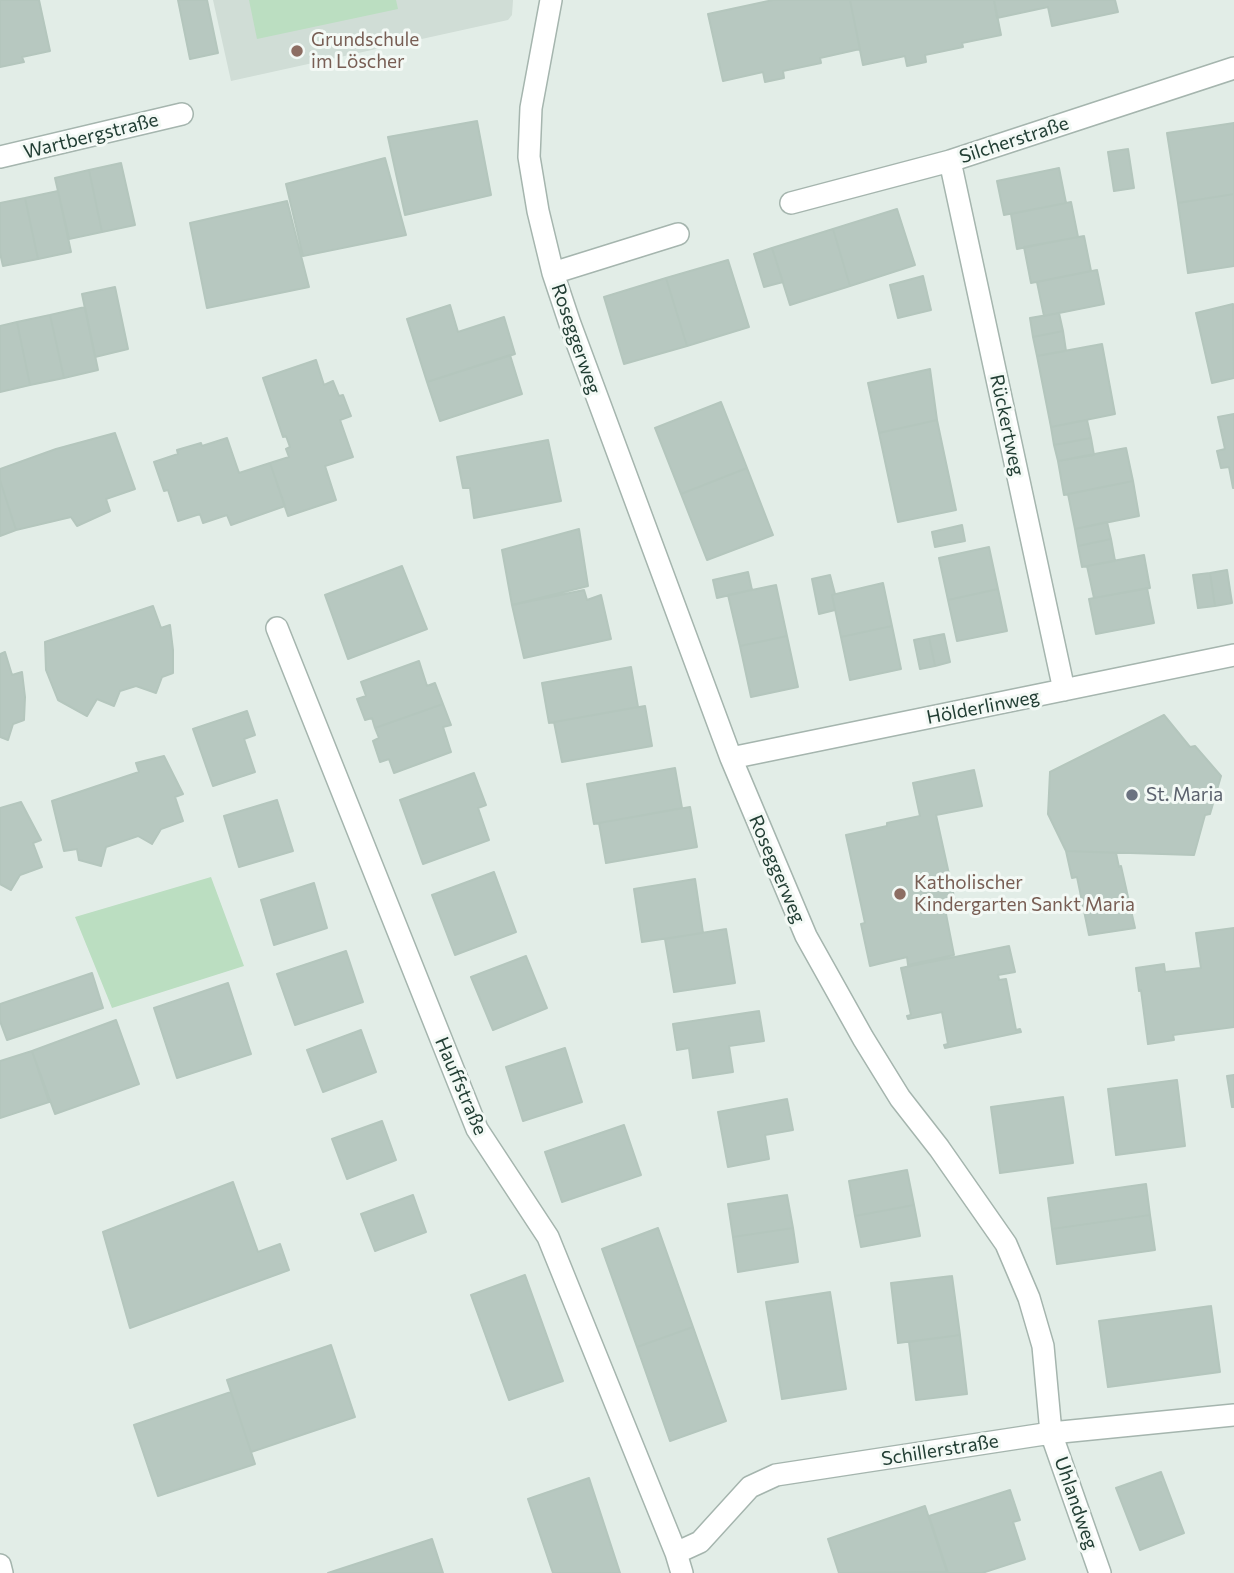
<!DOCTYPE html>
<meta charset="utf-8">
<style>
body{margin:0}
canvas{display:block;background:#e2ede7}
</style>
<canvas width="1234" height="1573"></canvas>
<script>
const context = document.querySelector('canvas').getContext('2d');
context.lineJoin = 'round';
function fill(path, color) {
  context.fillStyle = color;
  context.fill(path, 'evenodd');
}
function toPath(rows) {
  const path = new Path2D();
  for (const r of rows) {
    path.moveTo(r[0], r[1]);
    for (let i = 2; i < r.length; i += 2) path.lineTo(r[i], r[i + 1]);
  }
  return path;
}
function stroke(path, color, width, dash) {
  context.strokeStyle = color;
  context.lineWidth = width;
  context.lineCap = dash ? 'butt' : 'round';
  context.setLineDash(dash || []);
  context.stroke(path);
}
function drawText(font, color, halo, rows, align = 'center') {
  context.font = font + ' Commissioner,sans-serif';
  context.lineWidth = 6;
  context.setLineDash([]);
  context.textBaseline = 'middle';
  context.strokeStyle = halo;
  context.fillStyle = color;
  for (const [text, x, y, turn = 0] of rows) {
    context.save();
    context.translate(x, y);
    context.rotate((+turn || 0) * Math.PI / 180);
    context.textAlign = isNaN(turn) ? turn : align;
    if (halo) context.strokeText(text, 0, 0);
    context.fillText(text, 0, 0);
    context.restore();
  }
}
fill(toPath([
 [213,0,513,0,512,15,508,20,231,81]
]), '#d0ddd6');
fill(toPath([
 [249,0,396,0,398,9,257,39],
 [211,877,244,966,112,1008,75,917]
]), '#bbdec1');
const building = toPath([
 [0,0,39,0,50,51,22,57,24,62,0,67,0,0],
 [178,0,207,0,218,53,190,59,178,0],
 [773,0,850,0,860,49,820,58,821,63,783,71,784,78,765,82,763,72,723,81,708,14,773,0],
 [850,0,994,0,1001,35,962,43,963,47,925,55,926,62,907,66,905,56,863,65,850,0],
 [994,0,1115,0,1118,12,1052,26,1048,7,997,18,994,0],
 [477,121,491,195,405,215,388,137,477,121],
 [1234,123,1234,194,1178,203,1167,133,1234,123],
 [1128,149,1134,188,1114,191,1108,152,1128,149],
 [385,158,406,235,303,256,286,184,385,158],
 [121,163,135,225,102,232,89,170,121,163],
 [1059,168,1066,203,1004,215,997,181,1059,168],
 [89,170,102,232,69,239,55,178,89,170],
 [58,191,71,252,38,259,25,198,58,191],
 [1234,194,1234,266,1188,273,1178,203,1234,194],
 [25,198,38,259,3,266,0,253,0,203,25,198],
 [287,201,309,287,207,308,190,223,287,201],
 [1071,202,1078,237,1017,249,1011,214,1071,202],
 [897,209,915,265,850,286,833,229,897,209],
 [833,229,850,286,790,305,772,248,833,229],
 [1084,236,1091,271,1031,283,1024,247,1084,236],
 [772,248,783,282,764,287,754,254,772,248],
 [728,260,749,327,687,346,666,278,728,260],
 [1097,270,1104,304,1044,316,1037,282,1097,270],
 [923,276,931,310,898,318,890,285,923,276],
 [666,278,687,346,624,364,604,297,666,278],
 [115,287,128,349,95,357,82,294,115,287],
 [1233,304,1234,378,1212,383,1196,313,1233,304],
 [450,305,458,332,504,317,515,354,427,382,407,319,450,305],
 [85,307,98,370,64,378,50,315,85,307],
 [1059,313,1063,331,1033,337,1030,318,1059,313],
 [50,315,64,378,30,385,17,322,50,315],
 [17,322,30,385,0,392,0,326,17,322],
 [1063,331,1066,351,1037,356,1033,337,1063,331],
 [1102,344,1115,414,1051,427,1037,356,1102,344],
 [510,355,522,394,440,421,427,382,510,355],
 [316,360,324,385,333,381,339,396,343,395,351,416,340,420,353,457,325,466,336,500,288,516,270,463,289,457,286,449,290,447,286,436,283,437,263,378,316,360],
 [930,369,937,420,879,433,868,383,930,369],
 [721,402,747,468,681,494,655,428,721,402],
 [1234,414,1234,488,1233,488,1229,467,1221,468,1217,451,1225,449,1218,417,1234,414],
 [937,420,956,510,898,522,879,433,937,420],
 [1087,420,1091,438,1054,445,1051,427,1087,420],
 [115,433,135,489,106,499,110,511,77,526,71,517,16,530,0,480,0,469,56,449,115,433],
 [227,438,239,473,270,463,285,506,231,525,227,515,203,523,200,514,178,521,168,490,164,491,154,462,178,454,177,450,201,443,202,446,227,438],
 [1091,438,1094,455,1058,461,1054,445,1091,438],
 [548,440,561,501,474,518,470,488,463,488,457,457,548,440],
 [1126,448,1133,481,1064,495,1058,461,1126,448],
 [747,468,773,535,707,560,681,494,747,468],
 [0,480,16,530,0,536,0,480],
 [1133,481,1139,516,1075,529,1068,494,1133,481],
 [1107,522,1111,539,1078,546,1075,529,1107,522],
 [962,525,965,541,935,547,932,532,962,525],
 [579,529,588,586,512,605,502,550,579,529],
 [1111,539,1115,561,1082,567,1078,546,1111,539],
 [989,547,998,589,948,600,939,558,989,547],
 [1144,555,1150,588,1094,598,1087,566,1144,555],
 [402,566,427,629,348,659,325,595,402,566],
 [1227,570,1232,603,1215,606,1210,573,1227,570],
 [748,572,752,590,717,598,713,580,748,572],
 [1210,573,1215,606,1198,608,1193,575,1210,573],
 [830,575,835,594,832,595,835,610,819,614,812,579,830,575],
 [883,583,892,626,841,637,832,595,883,583],
 [776,585,787,636,740,646,728,595,776,585],
 [1147,588,1154,623,1096,634,1089,599,1147,588],
 [998,589,1007,631,957,641,948,600,998,589],
 [584,590,587,600,601,595,611,639,524,658,512,605,584,590],
 [153,606,161,628,170,625,173,650,173,673,162,677,156,693,136,686,120,691,114,706,97,699,87,716,58,700,46,670,45,642,153,606],
 [892,626,901,669,850,680,841,637,892,626],
 [944,634,950,662,935,666,929,637,944,634],
 [787,636,798,687,751,697,740,646,787,636],
 [929,637,935,666,920,669,914,640,929,637],
 [5,652,12,675,22,672,25,697,24,720,13,724,8,740,0,737,0,654,5,652],
 [419,661,427,686,435,683,443,704,375,728,372,718,365,720,357,699,366,696,361,682,419,661],
 [631,667,638,707,549,723,542,683,631,667],
 [443,704,451,725,443,727,451,752,394,773,389,759,380,762,373,741,379,738,375,728,443,704],
 [645,706,652,746,562,762,554,722,645,706],
 [247,711,255,735,244,739,255,772,213,786,193,729,247,711],
 [1164,715,1190,747,1195,746,1221,776,1210,814,1205,815,1194,855,1066,851,1048,814,1050,772,1164,715],
 [164,756,183,794,175,797,183,821,161,829,152,844,138,836,106,847,101,866,79,860,77,849,64,851,52,801,139,772,136,763,164,756],
 [675,768,682,808,594,824,587,784,675,768],
 [974,770,982,806,936,815,956,906,945,909,954,955,908,965,907,957,870,966,861,924,865,923,846,835,887,826,887,823,920,816,913,783,974,770],
 [474,773,486,805,478,808,489,840,423,864,400,800,474,773],
 [277,800,293,851,239,867,224,816,277,800],
 [21,802,41,840,33,843,42,867,20,875,11,890,0,884,0,808,21,802],
 [690,807,697,847,606,863,599,823,690,807],
 [1066,851,1116,853,1119,867,1121,866,1135,928,1089,935,1077,877,1072,878,1066,851],
 [494,872,516,932,455,955,432,895,494,872],
 [695,879,703,933,642,942,634,889,695,879],
 [314,883,327,928,274,945,261,900,314,883],
 [1234,928,1234,1027,1173,1035,1174,1040,1148,1044,1141,990,1139,991,1136,968,1164,964,1165,972,1201,968,1196,933,1234,928],
 [726,929,735,983,674,992,665,939,726,929],
 [1009,946,1015,972,998,975,999,980,1006,979,1016,1030,1020,1029,1021,1032,945,1048,944,1045,948,1044,942,1012,908,1019,907,1016,911,1015,901,968,1009,946],
 [346,951,363,1002,295,1025,277,974,346,951],
 [526,956,547,1008,493,1030,471,977,526,956],
 [92,973,103,1008,7,1040,0,1021,0,1004,92,973],
 [228,983,251,1054,177,1078,154,1008,228,983],
 [759,1011,764,1041,729,1046,733,1072,693,1078,689,1048,677,1050,673,1024,759,1011],
 [116,1020,139,1084,55,1114,32,1051,116,1020],
 [361,1030,376,1072,323,1092,307,1050,361,1030],
 [565,1048,582,1102,523,1121,506,1067,565,1048],
 [32,1051,49,1102,0,1118,0,1061,32,1051],
 [1234,1075,1234,1107,1232,1107,1227,1076,1234,1075],
 [1177,1080,1185,1146,1116,1155,1108,1089,1177,1080],
 [1063,1097,1073,1163,1000,1173,991,1107,1063,1097],
 [787,1099,793,1130,765,1135,769,1159,728,1167,718,1112,787,1099],
 [382,1121,396,1160,347,1179,332,1139,382,1121],
 [624,1125,641,1175,562,1202,545,1152,624,1125],
 [907,1170,914,1205,855,1216,849,1181,907,1170],
 [233,1182,258,1252,280,1244,289,1270,130,1328,103,1232,233,1182],
 [1146,1184,1150,1215,1052,1229,1048,1198,1146,1184],
 [413,1195,426,1232,375,1251,361,1214,413,1195],
 [787,1195,793,1228,733,1237,728,1204,787,1195],
 [914,1205,920,1236,861,1247,855,1216,914,1205],
 [1150,1215,1155,1250,1057,1264,1052,1229,1150,1215],
 [658,1228,693,1327,637,1347,602,1249,658,1228],
 [793,1228,798,1262,738,1272,733,1237,793,1228],
 [525,1275,563,1381,509,1400,471,1295,525,1275],
 [952,1276,960,1335,898,1343,891,1283,952,1276],
 [830,1292,846,1389,782,1399,766,1302,830,1292],
 [1211,1306,1220,1372,1108,1387,1099,1321,1211,1306],
 [693,1327,726,1421,670,1441,637,1347,693,1327],
 [960,1335,967,1394,916,1400,909,1342,960,1335],
 [331,1345,355,1417,251,1452,227,1380,331,1345],
 [231,1392,255,1464,158,1496,134,1425,231,1392],
 [1161,1472,1184,1533,1140,1550,1116,1488,1161,1472],
 [589,1478,620,1573,553,1573,528,1499,589,1478],
 [1010,1490,1020,1520,1013,1522,1025,1559,982,1573,948,1573,929,1516,1010,1490],
 [925,1506,947,1572,839,1573,828,1539,925,1506],
 [432,1539,443,1573,328,1573,432,1539]
]);
fill(building, '#b7c8c0');
stroke(building, '#b4c6bd', 2);
const street = toPath([
 [551,0,531,108,529,157,538,211,553,273,570,324,731,758,806,936,863,1038,900,1098,939,1148,1006,1244,1029,1298,1043,1346,1051,1433,1100,1573],
 [0,157,182,114],
 [950,161,1064,690],
 [791,203,950,161,1234,68],
 [553,273,678,234],
 [277,628,477,1129,548,1237,676,1553,682,1573],
 [731,758,1234,655],
 [676,1553,700,1542,750,1487,776,1475,1051,1433,1234,1415],
 [0,1565,2,1573]
]);
stroke(street, '#a5b5ae', 24);
stroke(street, '#fff', 21);
for (const [x, y, r, color] of [
 [297,51,7,"#8d6e63"],
 [1132,795,7,"#6b7280"],
 [900,894,7,"#8d6e63"]
]) {
  const dot = new Path2D();
  dot.arc(x, y, r, 0, 2 * Math.PI);
  context.fillStyle = color;
  context.fill(dot);
  stroke(dot, '#f3f9f5', 2.5);
}
drawText('19px', '#785e54', '#f3f9f5', [
 ["Grundschule",311,40],
 ["im Löscher",311,62],
 ["Katholischer",914,883],
 ["Kindergarten Sankt Maria",914,905]
], 'left');
drawText('19px', '#223e34', '#f3f9f5', [
 ["Wartbergstraße",91,136,-14],
 ["Silcherstraße",1014,140,-18],
 ["Roseggerweg",576,339,71],
 ["Rückertweg",1007,425,78],
 ["Hölderlinweg",983,707,-11],
 ["Roseggerweg",777,869,67],
 ["Hauffstraße",461,1086,67],
 ["Schillerstraße",940,1450,-9],
 ["Uhlandweg",1076,1503,71]
]);
drawText('19px', '#5b616d', '#f3f9f5', [
 ["St. Maria",1146,795]
], 'left');
</script>
